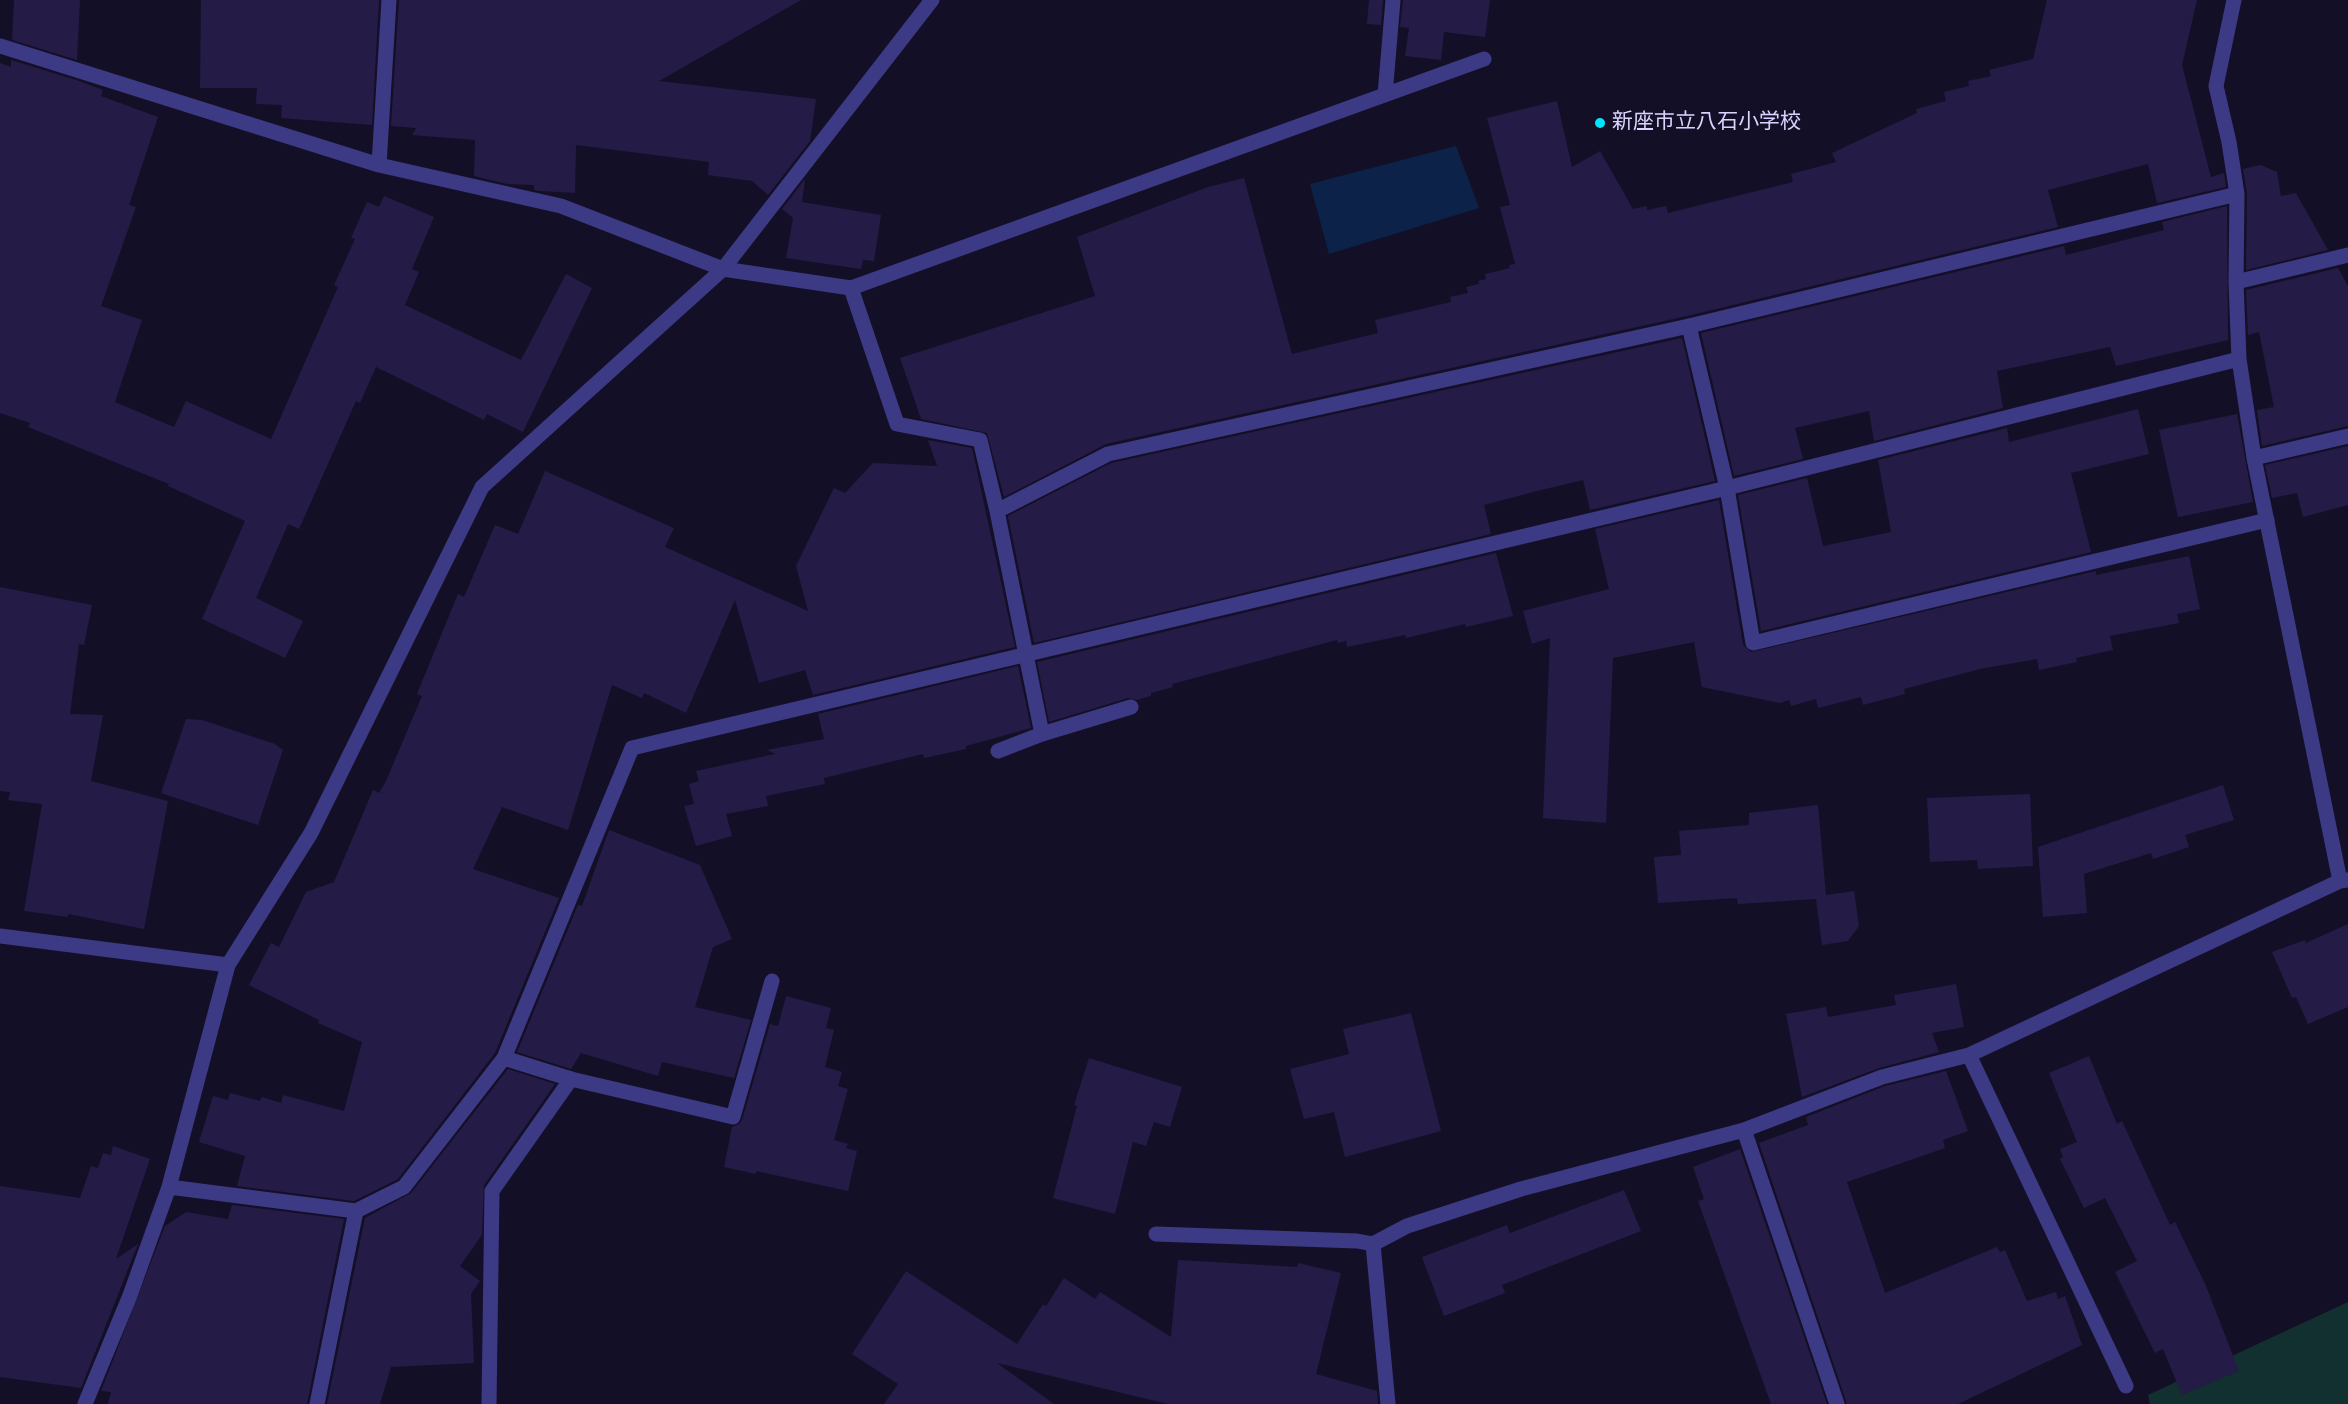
<!DOCTYPE html>
<meta charset="utf-8">
<style>
body{margin:0}
canvas{display:block;background:#130f26}
</style>
<canvas width="2348" height="1404"></canvas>
<script>
const context = document.querySelector('canvas').getContext('2d');
context.lineJoin = 'round';
function fill(path, color) {
  context.fillStyle = color;
  context.fill(path, 'evenodd');
}
function toPath(rows) {
  const path = new Path2D();
  for (const r of rows) {
    path.moveTo(r[0], r[1]);
    for (let i = 2; i < r.length; i += 2) path.lineTo(r[i], r[i + 1]);
  }
  return path;
}
function stroke(path, color, width, dash) {
  context.strokeStyle = color;
  context.lineWidth = width;
  context.lineCap = dash ? 'butt' : 'round';
  context.setLineDash(dash || []);
  context.stroke(path);
}
function drawText(font, color, halo, rows, align = 'center') {
  context.font = font + ' "Nunito Sans","Noto Sans JP",sans-serif';
  context.lineWidth = 4.5;
  context.setLineDash([]);
  context.textBaseline = 'middle';
  context.strokeStyle = halo;
  context.fillStyle = color;
  for (const [text, x, y, turn = 0] of rows) {
    context.save();
    context.translate(x, y);
    context.rotate((+turn || 0) * Math.PI / 180);
    context.textAlign = isNaN(turn) ? turn : align;
    if (halo) context.strokeText(text, 0, 0);
    context.fillText(text, 0, 0);
    context.restore();
  }
}
fill(toPath([
 [2348,1302,2348,1404,2150,1404,2148,1395]
]), '#12302f');
fill(toPath([
 [1456,146,1479,208,1329,254,1310,184]
]), '#0c2248');
fill(toPath([
 [14,0,80,0,77,60,12,40],
 [201,0,379,0,372,125,281,118,282,105,256,104,257,88,200,88],
 [399,0,801,0,659,81,816,99,810,141,768,195,752,181,708,175,709,162,576,145,575,193,540,191,534,190,534,185,507,184,474,176,475,140,412,135,416,128,391,126],
 [1369,0,1383,0,1381,25,1367,24],
 [1403,0,1490,0,1485,37,1444,32,1441,60,1405,56,1409,28,1400,27],
 [2047,0,2197,0,2182,65,2211,177,2224,173,2226,187,2157,203,2148,164,2048,190,2058,227,1687,316,1106,444,1004,497,987,433,921,419,900,358,1095,296,1077,237,1208,187,1244,178,1292,354,1378,333,1375,320,1451,302,1450,297,1468,293,1466,287,1479,284,1478,281,1486,279,1485,274,1510,268,1509,265,1515,264,1500,207,1510,205,1487,118,1557,101,1572,167,1600,151,1633,209,1647,206,1647,210,1666,206,1668,213,1793,182,1791,174,1836,162,1832,153,1917,113,1916,109,1946,101,1944,92,1969,86,1968,81,1991,76,1989,70,2033,59],
 [11,60,76,80,103,90,101,96,158,117,129,205,136,207,101,306,142,320,115,402,174,427,186,401,271,439,338,287,334,285,355,239,351,238,367,202,379,207,384,196,434,217,412,269,419,272,405,305,521,360,566,274,592,288,523,432,487,414,484,420,376,367,360,403,356,401,299,529,288,524,256,598,303,621,285,658,202,619,245,521,168,486,169,484,28,427,30,423,0,413,0,63,11,67],
 [2261,165,2277,172,2281,196,2296,193,2328,250,2246,270,2247,194,2243,169],
 [805,179,802,202,881,215,874,261,863,260,861,269,786,258,793,218,782,209],
 [2227,206,2228,340,2116,366,2110,347,1997,371,2003,408,1874,441,1869,411,1795,428,1803,459,1734,476,1701,333,2064,246,2066,255,2164,230,2162,222],
 [2338,268,2348,286,2348,426,2262,446,2257,410,2274,407,2259,332,2248,335,2246,290],
 [1682,338,1715,481,1590,510,1583,480,1537,491,1484,505,1491,534,1034,643,1008,516,1111,463],
 [2138,409,2149,454,2071,473,2091,552,1761,631,1738,495,1807,478,1823,546,1891,532,1878,460,2007,428,2009,442],
 [2237,414,2253,502,2178,517,2159,430],
 [928,440,972,448,1015,647,813,695,805,670,759,683,735,600,686,713,644,693,642,698,612,685,568,830,502,807,473,869,559,898,495,1053,398,1179,354,1201,237,1186,245,1156,199,1142,213,1096,228,1100,230,1093,260,1101,262,1097,281,1103,283,1095,344,1111,362,1042,318,1023,319,1020,249,985,271,943,279,947,306,892,334,882,373,790,379,793,386,781,422,696,417,694,458,594,464,597,495,525,518,534,545,471,674,528,665,547,808,611,796,566,834,488,845,493,873,463,937,466],
 [2348,446,2348,505,2303,517,2297,493,2272,498,2265,465],
 [1719,500,1743,645,1751,652,2096,571,2096,575,2189,556,2200,609,2177,614,2179,623,2110,636,2113,650,2076,658,2077,662,2039,670,2037,659,1980,669,1904,689,1905,694,1863,705,1861,697,1818,708,1816,699,1791,706,1789,700,1780,703,1702,687,1694,642,1613,658,1606,823,1543,818,1550,638,1532,644,1523,611,1609,589,1595,529],
 [1496,553,1513,616,1466,627,1465,624,1406,638,1405,635,1347,647,1346,641,1338,643,1337,640,1172,684,1173,687,1151,693,1151,696,1137,700,1128,698,1049,722,1037,662],
 [0,587,92,605,84,645,79,644,70,714,103,715,91,781,168,801,144,929,68,914,68,917,24,911,42,804,8,800,10,792,0,791],
 [1018,666,1031,728,966,746,966,749,924,758,923,754,824,778,825,784,766,796,768,806,726,814,732,836,696,846,684,806,694,804,689,784,699,781,696,771,775,754,767,750,824,739,818,714],
 [186,719,202,720,275,744,283,750,258,825,161,793],
 [2223,785,2234,820,2185,835,2189,847,2153,859,2151,853,2084,874,2087,913,2043,917,2038,847],
 [2030,794,2033,866,1978,869,1977,860,1930,862,1927,798],
 [1818,805,1826,895,1854,891,1859,926,1848,941,1822,945,1816,899,1738,904,1737,898,1658,903,1654,857,1681,855,1679,831,1749,825,1749,813],
 [609,830,700,865,732,939,713,947,695,1007,751,1020,734,1078,662,1062,658,1076,581,1053,571,1069,517,1052,578,905,582,906],
 [2348,924,2348,1007,2308,1024,2296,997,2292,998,2272,952,2305,940,2306,943],
 [1956,984,1964,1027,1932,1033,1939,1052,1879,1068,1802,1097,1786,1014,1826,1007,1828,1017,1896,1005,1894,995],
 [786,996,831,1008,826,1028,834,1030,825,1067,842,1072,838,1086,848,1089,834,1140,848,1144,846,1148,857,1151,848,1191,756,1171,756,1174,724,1167,732,1127,739,1124,742,1120,770,1024,778,1026],
 [1411,1013,1441,1131,1345,1157,1334,1112,1304,1119,1290,1069,1349,1054,1343,1029],
 [2089,1056,2117,1124,2122,1121,2170,1225,2175,1222,2206,1286,2239,1371,2182,1395,2163,1349,2155,1353,2115,1272,2137,1261,2105,1198,2084,1208,2060,1159,2063,1157,2060,1149,2077,1142,2049,1073],
 [1089,1058,1182,1087,1170,1127,1154,1122,1146,1146,1133,1142,1115,1214,1053,1198,1077,1106,1074,1105],
 [508,1069,555,1084,484,1185,482,1235,460,1266,480,1281,471,1294,474,1363,391,1367,380,1404,327,1404,365,1218,411,1193],
 [1946,1071,1968,1131,1943,1140,1945,1148,1847,1182,1885,1293,1997,1247,2000,1252,2005,1250,2027,1301,2056,1292,2058,1299,2065,1296,2082,1345,1958,1404,1847,1404,1759,1143,1808,1125,1806,1117,1885,1086],
 [113,1146,150,1159,116,1259,138,1244,81,1388,0,1377,0,1186,80,1198,91,1166,98,1168,103,1153,111,1155],
 [1740,1149,1827,1404,1771,1404,1698,1201,1704,1199,1693,1167],
 [1624,1190,1641,1231,1502,1285,1505,1293,1444,1316,1422,1257,1507,1225,1510,1233],
 [232,1205,344,1219,307,1404,108,1404,111,1392,101,1391,165,1226,186,1212,228,1219],
 [1178,1260,1297,1267,1298,1263,1341,1273,1316,1374,1377,1391,1378,1404,1168,1404,997,1363,1054,1404,884,1404,898,1384,852,1354,906,1271,1017,1344,1043,1304,1046,1306,1064,1278,1095,1299,1100,1292,1171,1337]
]), '#241b47');
stroke(toPath([
 [1689,326,1727,488,1753,643,2267,520],
 [998,751,1042,734,1131,707],
 [1156,1234,1357,1241,1373,1244],
 [489,1404,492,1191,571,1079]
]), '#3d3a85', 15);
stroke(toPath([
 [2234,0,2216,86,2229,142,2237,194,2236,282,2239,359,2254,458,2340,881],
 [0,46,379,165,561,206,723,269,851,288,897,424,980,440,997,511,1042,734],
 [1385,95,1393,0],
 [379,165,389,0],
 [2236,282,2348,255],
 [851,288,1484,59],
 [2254,458,2348,436],
 [997,511,1108,454,1689,326,2237,194],
 [0,936,228,965],
 [1969,1055,2126,1386],
 [504,1058,571,1079,733,1117,772,981],
 [1744,1130,1837,1404],
 [169,1187,228,965,311,833,482,487,723,269,932,0],
 [85,1404,129,1298,169,1187,356,1211,404,1187,504,1058,632,748,1727,488,2239,359],
 [317,1404,356,1211],
 [1388,1404,1373,1244,1407,1226,1521,1189,1744,1130,1882,1077,1969,1055,2340,881,2348,880]
]), '#3d3a85', 15);
for (const [x, y, r, color] of [
 [1600,123,6,"#00e5ff"]
]) {
  const dot = new Path2D();
  dot.arc(x, y, r, 0, 2 * Math.PI);
  context.fillStyle = color;
  context.fill(dot);
  stroke(dot, '#130f26', 2);
}
drawText('21px', '#d9d4ff', '#130f26', [
 ["新座市立八石小学校",1612,123]
], 'left');
</script>
